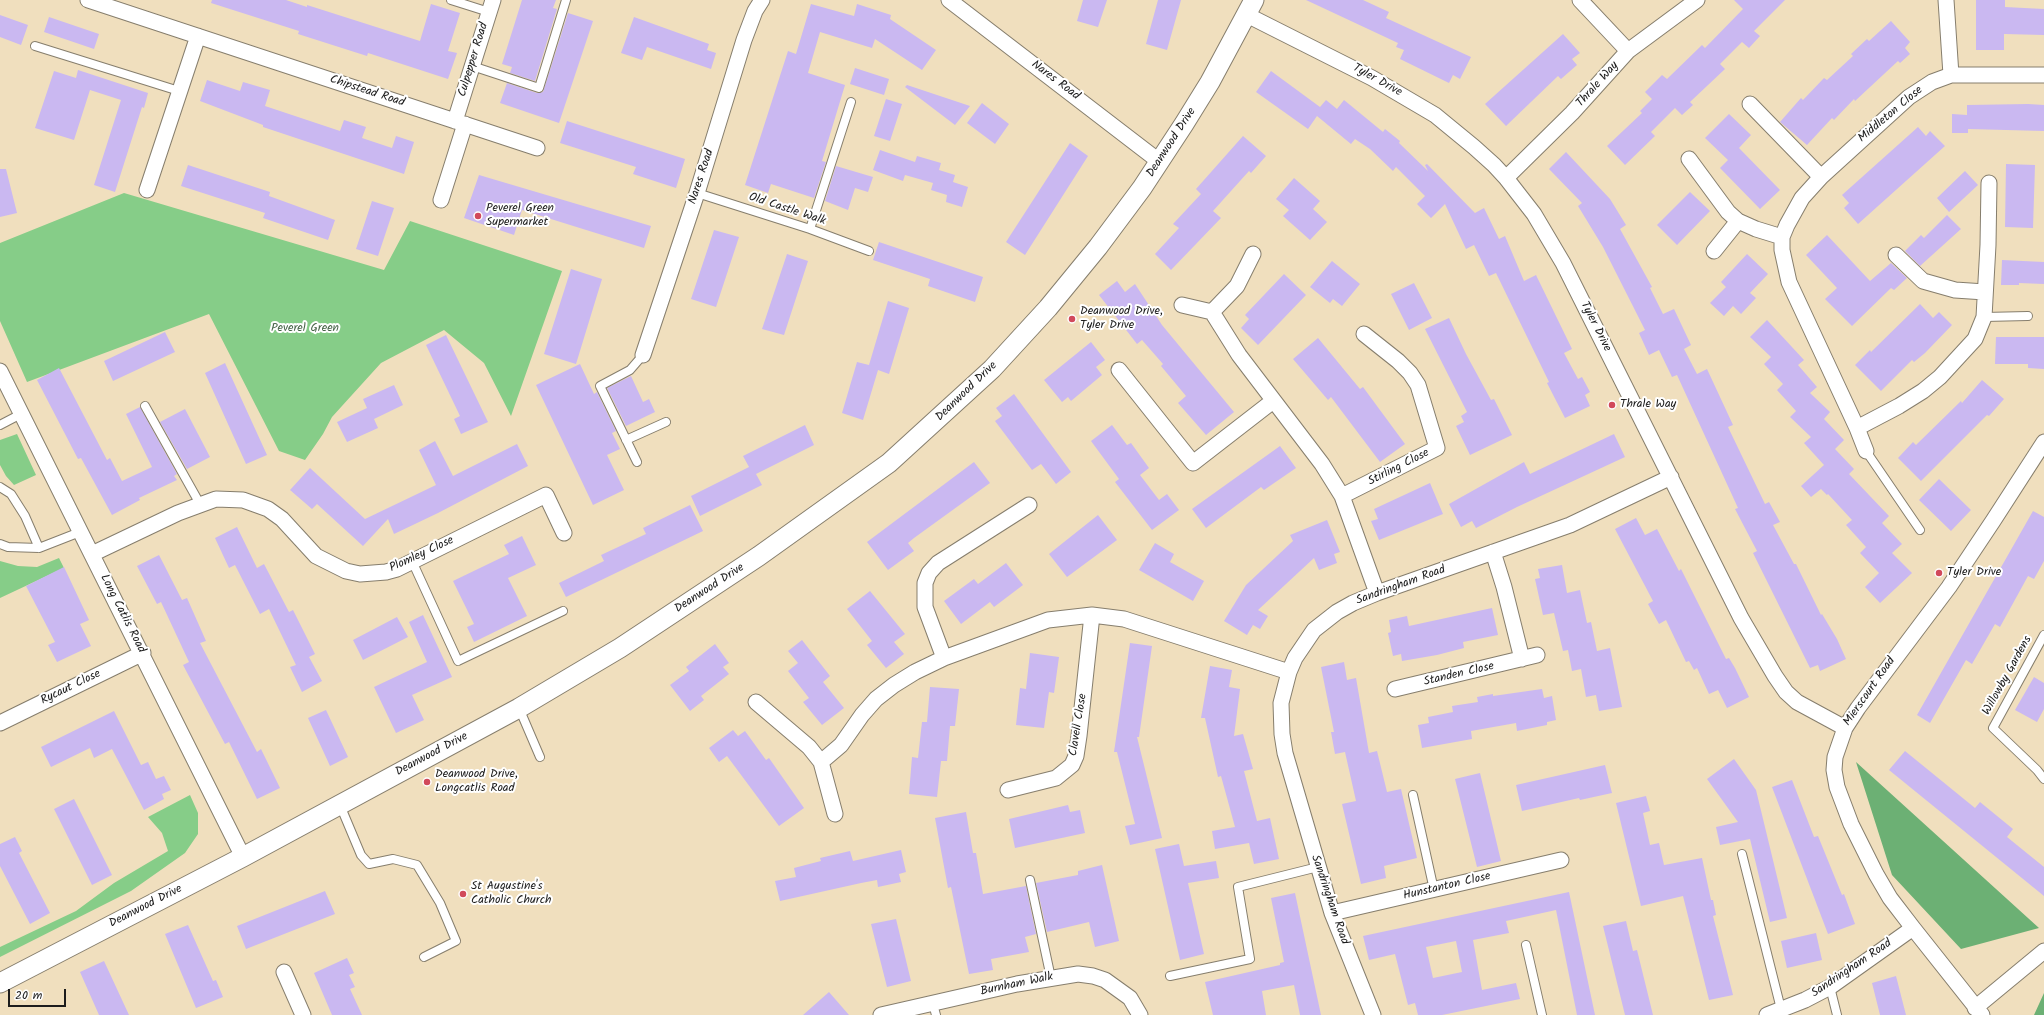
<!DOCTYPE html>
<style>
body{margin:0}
#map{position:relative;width:2044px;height:1015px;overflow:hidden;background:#f0dfbe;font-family:Kalam,sans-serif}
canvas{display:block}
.scale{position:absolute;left:8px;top:989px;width:58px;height:18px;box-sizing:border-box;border:2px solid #1c1c1c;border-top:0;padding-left:5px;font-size:12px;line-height:14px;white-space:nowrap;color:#1c1c1c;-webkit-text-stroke:3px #fff;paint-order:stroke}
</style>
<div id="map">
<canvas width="2044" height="1015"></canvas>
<div class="scale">20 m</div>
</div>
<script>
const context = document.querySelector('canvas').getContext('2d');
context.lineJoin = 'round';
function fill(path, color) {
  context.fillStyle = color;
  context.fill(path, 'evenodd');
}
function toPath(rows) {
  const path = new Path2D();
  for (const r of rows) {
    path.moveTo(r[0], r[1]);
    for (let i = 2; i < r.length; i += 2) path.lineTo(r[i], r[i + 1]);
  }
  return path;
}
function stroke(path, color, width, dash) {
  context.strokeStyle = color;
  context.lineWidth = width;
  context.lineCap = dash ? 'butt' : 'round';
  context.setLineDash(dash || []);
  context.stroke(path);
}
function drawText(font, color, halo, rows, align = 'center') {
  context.font = font + ' Kalam,sans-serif';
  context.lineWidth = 4;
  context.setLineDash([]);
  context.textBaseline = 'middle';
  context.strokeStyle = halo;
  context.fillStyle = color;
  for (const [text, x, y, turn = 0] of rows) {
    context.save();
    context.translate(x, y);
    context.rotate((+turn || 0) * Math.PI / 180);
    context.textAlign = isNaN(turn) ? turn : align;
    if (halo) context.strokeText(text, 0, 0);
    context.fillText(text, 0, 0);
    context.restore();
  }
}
fill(toPath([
 [124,193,384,270,410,221,562,271,511,416,484,363,444,330,381,363,332,417,323,434,305,460,279,451,209,314,27,382,0,321,0,243],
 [17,434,36,475,14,485,6,476,0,465,0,440],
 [59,558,64,568,0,598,0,561,18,566,37,567],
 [190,795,198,813,198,834,185,853,131,891,0,957,0,947,76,911,114,883,168,851,162,833,148,817]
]), '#86cd88');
fill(toPath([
 [1856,762,2039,928,1961,949,1892,875],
 [2044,993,2044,1015,2034,1015]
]), '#6cb074');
fill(toPath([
 [212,0,286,0,307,7,307,5,420,41,431,4,460,13,448,51,457,53,448,79,368,53,367,56,298,34,299,31,211,3],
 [522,0,556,0,553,8,557,9,535,81,510,73,512,67,502,64],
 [1083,0,1107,0,1098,27,1077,21],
 [1158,0,1181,0,1167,50,1146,44],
 [1306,0,1363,0,1389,12,1386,18,1471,57,1460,79,1453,75,1449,83,1400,59,1404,50,1396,47,1398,43],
 [1734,0,1785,0,1754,31,1760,36,1749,48,1742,42,1720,64,1725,69,1690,102,1693,105,1682,115,1675,108,1651,132,1655,136,1625,165,1607,146,1642,113,1640,111,1652,99,1645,92,1662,75,1667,79,1702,45,1705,48,1743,9],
 [1976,0,2005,0,2005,7,2044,9,2044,35,2004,34,2004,50,1976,50],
 [811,4,854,16,857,4,891,15,890,19,936,50,922,70,875,39,872,48,820,32,808,73,845,85,822,161,826,162,814,198,771,184,768,193,745,185,788,51,796,54],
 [568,13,593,21,559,123,500,103,507,83,537,93,543,92],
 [0,15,28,25,21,45,0,37],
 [49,17,99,34,94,49,44,32],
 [634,17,709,44,707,50,716,53,711,69,647,47,642,60,621,53],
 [1891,21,1910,42,1905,48,1910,54,1900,63,1898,61,1855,101,1854,99,1834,120,1832,118,1807,145,1780,122,1801,98,1803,100,1824,78,1827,80,1853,56,1851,54,1867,39,1869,41],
 [1563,34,1580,53,1572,59,1577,65,1561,79,1558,76,1506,126,1485,104],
 [855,68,889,79,884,95,850,84],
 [78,70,148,93,144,108,142,107,115,192,94,185,121,100,90,90,74,140,35,128,54,71,76,78],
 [1271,71,1320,107,1326,100,1337,109,1344,100,1383,132,1385,129,1400,141,1399,143,1428,171,1425,165,1427,164,1475,213,1484,208,1499,239,1505,236,1524,281,1536,275,1572,349,1564,353,1578,379,1582,377,1590,392,1585,395,1590,406,1565,418,1547,383,1549,382,1496,273,1489,276,1474,245,1466,249,1445,204,1431,218,1417,204,1425,196,1396,167,1393,171,1370,149,1355,139,1351,144,1317,116,1308,129,1256,92],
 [207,80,240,91,243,82,270,90,265,106,340,131,344,120,366,127,362,138,392,148,396,136,414,142,404,174,263,127,263,125,200,101],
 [907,85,970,106,955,125,905,87],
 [886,99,902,104,890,141,874,136],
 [982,103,1009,124,995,144,967,123],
 [2028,104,2044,105,2044,131,1968,129,1968,133,1952,133,1952,114,1967,115,1967,105],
 [1729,114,1751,135,1739,148,1780,190,1760,209,1720,168,1728,160,1705,138],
 [567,121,685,159,676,188,633,174,636,167,560,143],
 [1918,127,1926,136,1930,131,1945,146,1858,224,1844,208,1849,203,1842,195],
 [1243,136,1266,156,1251,173,1249,171,1213,211,1221,218,1171,270,1155,254,1179,228,1173,224,1201,194,1196,189],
 [1070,143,1088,156,1025,255,1006,242],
 [880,150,915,162,917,156,941,163,939,170,955,175,953,182,968,187,962,207,946,202,947,195,931,190,933,183,905,175,903,181,873,170],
 [1566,152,1610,199,1626,225,1620,229,1652,287,1650,288,1663,314,1674,309,1691,345,1684,349,1697,374,1707,369,1733,425,1728,427,1765,504,1769,502,1780,522,1773,525,1794,564,1796,564,1821,615,1822,614,1837,639,1846,659,1820,671,1818,665,1810,668,1753,553,1757,551,1735,509,1738,508,1677,375,1672,377,1659,350,1649,355,1639,333,1645,330,1603,247,1578,206,1582,203,1549,169],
 [2006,164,2035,165,2033,228,2005,227],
 [188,165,270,192,269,196,335,220,328,240,263,218,265,213,181,186],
 [836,166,873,177,868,192,855,188,848,210,825,201],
 [0,169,6,169,17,213,0,217],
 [1965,171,1978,185,1949,212,1937,198],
 [479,175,651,226,644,248,522,210,514,235,464,218],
 [1294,178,1320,201,1313,209,1327,222,1310,240,1283,216,1289,210,1276,199],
 [1690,192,1710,211,1677,245,1657,225],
 [372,201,394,208,378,256,356,249],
 [1947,215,1961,229,1920,266,1905,251,1921,235,1924,238],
 [714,230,739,237,716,307,691,299],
 [1827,235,1870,281,1891,263,1907,278,1894,290,1891,288,1852,326,1825,299,1837,288,1806,255],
 [879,242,983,277,975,302,928,286,930,279,873,260],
 [787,254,808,261,784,335,762,329],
 [1747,254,1768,274,1750,293,1756,298,1741,314,1733,306,1724,316,1710,303,1726,287,1721,282],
 [2002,260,2044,262,2044,284,2019,283,2019,285,2001,285],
 [1332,261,1360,284,1342,306,1333,299,1330,303,1310,287],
 [571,269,602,279,576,364,544,354],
 [1284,274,1306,295,1258,345,1241,328,1249,319,1245,315],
 [1117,281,1125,292,1135,284,1162,325,1234,412,1206,435,1178,403,1186,396,1161,366,1163,364,1142,340,1137,344,1099,295],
 [1414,283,1432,318,1409,330,1391,294],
 [888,301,909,308,889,374,878,370,863,420,842,413,857,362,869,365],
 [1920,304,1933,318,1939,312,1952,325,1925,353,1914,362,1912,360,1881,391,1855,365,1870,350,1871,352],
 [1449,318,1466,354,1491,400,1494,399,1512,435,1470,455,1456,426,1464,422,1461,416,1467,412,1425,329],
 [1767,320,1804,360,1798,365,1817,387,1810,393,1830,412,1824,419,1844,440,1835,449,1854,469,1849,474,1889,516,1882,523,1902,544,1892,553,1912,573,1880,603,1865,587,1879,573,1860,553,1866,547,1846,525,1852,520,1828,494,1827,495,1821,489,1811,497,1801,486,1824,465,1804,443,1811,437,1790,417,1796,411,1777,390,1783,384,1764,364,1771,357,1750,337],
 [165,332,175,352,113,381,104,361],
 [446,335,488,422,461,434,454,419,460,416,426,345],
 [1996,337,2044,337,2044,369,2028,368,2028,364,1995,364],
 [1318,338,1360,389,1363,387,1405,444,1380,462,1331,397,1328,400,1293,359],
 [1091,342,1105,360,1096,367,1102,375,1071,401,1068,397,1062,402,1044,380],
 [225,363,267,455,246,464,205,373],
 [580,364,594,394,597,392,616,431,612,433,620,449,607,455,624,490,593,505,536,385],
 [59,368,107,460,110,458,122,481,152,467,126,414,140,407,177,474,174,476,177,480,139,498,140,500,112,515,81,458,78,459,37,380],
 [631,376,643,402,649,399,655,412,626,426,607,388],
 [1982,380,2004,399,1989,416,1987,415,1921,481,1898,458,1913,442,1916,445,1961,401,1962,403],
 [394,385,403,405,374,419,378,428,347,442,337,422,367,408,363,399],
 [1014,394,1071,472,1056,484,1041,464,1032,470,995,421,1002,416,996,408],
 [185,409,210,457,187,469,160,422],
 [805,425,814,445,756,474,762,485,700,516,691,496,749,467,743,456],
 [1112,425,1127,445,1131,443,1149,468,1140,475,1159,500,1167,494,1179,510,1152,530,1115,482,1119,479,1091,441],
 [1614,434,1625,457,1517,507,1476,528,1472,521,1461,527,1449,504,1524,462,1530,474],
 [435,441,453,476,517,444,528,466,438,513,394,534,388,519,363,546,317,504,312,509,290,490,310,468,365,519,436,485,419,450],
 [1280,446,1296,468,1264,490,1261,487,1206,528,1192,509],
 [974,462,990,483,914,538,908,543,914,551,888,570,867,542],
 [1939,479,1971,510,1951,531,1919,500],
 [1430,483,1443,514,1379,540,1371,521,1378,519,1374,509],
 [690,505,703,531,566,597,559,583,604,561,601,555,646,534,643,528],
 [2033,511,2044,517,2044,561,2034,579,2028,576,2000,627,1995,624,1972,664,1966,660,1930,723,1917,715],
 [1098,515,1117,540,1067,577,1049,554],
 [1636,518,1645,535,1657,529,1679,571,1681,569,1726,659,1729,658,1735,668,1749,697,1727,708,1718,690,1709,694,1697,668,1694,670,1689,661,1686,662,1666,620,1659,624,1648,604,1653,601,1615,529],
 [1327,520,1340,552,1334,554,1337,563,1319,570,1314,558,1258,610,1268,616,1260,629,1253,625,1247,635,1224,621,1246,585,1293,541,1290,535],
 [237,527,257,568,264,564,289,612,293,610,315,654,309,657,322,681,302,692,290,667,296,665,269,609,260,614,235,565,229,568,215,538],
 [522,536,536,565,508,578,527,616,474,642,467,627,474,624,453,581,509,554,504,545],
 [1155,543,1174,554,1170,562,1204,581,1193,601,1139,570],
 [159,555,182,600,187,598,206,641,200,643,257,752,261,749,280,788,257,799,229,742,225,744,183,665,189,662,161,602,157,604,137,566],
 [1006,563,1023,585,994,607,990,602,961,624,944,601,974,579,978,584],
 [1562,565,1567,593,1580,590,1587,623,1591,622,1597,651,1610,648,1622,707,1599,711,1596,695,1586,697,1581,669,1572,671,1568,650,1563,651,1554,613,1543,615,1535,579,1540,578,1538,569],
 [64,567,89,620,80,624,91,646,57,662,48,645,55,642,26,586],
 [870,591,905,634,894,642,904,654,886,668,867,645,872,641,847,609],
 [1492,608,1498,635,1463,642,1464,648,1437,655,1402,661,1401,654,1393,656,1388,633,1391,632,1389,620,1407,616,1409,626],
 [423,615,452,677,412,695,424,720,396,733,374,687,427,662,409,622],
 [397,617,408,637,363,660,353,640],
 [802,640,830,676,823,682,844,708,822,725,803,702,809,698,788,671,798,663,788,651],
 [1130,643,1152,646,1139,737,1137,737,1162,838,1130,845,1125,826,1135,824,1117,752,1114,752],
 [715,644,729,663,723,667,729,674,701,696,704,700,690,711,670,685,689,671,686,667],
 [1030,653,1059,657,1054,693,1049,692,1044,728,1016,725,1020,688,1026,689],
 [1344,662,1347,680,1356,678,1369,753,1377,751,1387,792,1401,789,1417,858,1384,866,1386,878,1361,884,1342,804,1356,801,1345,752,1335,754,1331,732,1334,732,1321,667],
 [1210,666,1232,670,1229,687,1240,689,1234,736,1243,734,1253,769,1244,771,1257,821,1270,818,1279,859,1254,864,1249,843,1215,849,1212,831,1235,827,1221,776,1218,777,1205,718,1201,718],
 [2034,677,2044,683,2044,709,2037,722,2015,710],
 [930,687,959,689,955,726,950,726,947,761,941,761,937,797,909,794,912,757,918,758,922,722,927,722],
 [1542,689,1544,698,1552,696,1556,720,1547,722,1547,725,1517,731,1516,723,1471,731,1472,739,1422,748,1418,725,1429,723,1428,717,1453,712,1452,706,1478,702,1477,697,1493,694,1493,696],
 [326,710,348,757,330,766,308,718],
 [114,711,141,765,148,762,156,779,164,776,171,790,162,794,164,799,144,810,112,749,94,758,90,748,51,767,41,747],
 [733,730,738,736,745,731,766,760,769,758,804,808,779,826,727,756,719,762,709,748],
 [1905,751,1975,808,1980,802,2013,829,2007,837,2044,867,2044,896,1889,770],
 [1734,759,1756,790,1787,918,1770,922,1750,839,1720,845,1716,827,1738,822,1707,779],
 [1605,765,1612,793,1580,800,1579,798,1522,811,1516,785],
 [1480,773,1501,861,1477,867,1455,779],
 [1792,780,1814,837,1818,836,1842,895,1844,894,1855,924,1828,934,1772,787],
 [1646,796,1650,811,1643,813,1650,845,1659,843,1664,865,1702,858,1711,900,1713,900,1716,915,1713,916,1733,995,1709,1000,1683,896,1641,906,1616,803],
 [74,799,112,875,92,885,54,809],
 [1068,805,1070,812,1080,810,1085,833,1015,848,1009,819],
 [966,812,973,853,976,853,983,894,1026,886,1036,934,1025,937,1029,952,991,959,993,970,969,974,951,887,948,888,935,818],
 [15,837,22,851,19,853,50,913,30,924,0,866,0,844],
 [1179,844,1184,866,1216,861,1219,878,1188,883,1204,954,1180,960,1155,849],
 [901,850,906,872,899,874,901,882,878,887,877,880,861,883,780,901,775,881,796,877,794,868,821,861,820,858,850,851,853,861],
 [1102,865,1119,941,1095,947,1089,922,1047,932,1036,883,1078,875,1078,871],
 [325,891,335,914,246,949,237,926],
 [1569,892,1595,1015,1577,1015,1556,910,1506,921,1509,933,1473,940,1482,990,1516,983,1520,999,1442,1015,1418,1015,1415,1003,1408,1005,1395,954,1369,960,1363,936],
 [1456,941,1462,972,1433,978,1426,947],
 [1295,893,1321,1015,1300,1015,1294,985,1262,991,1266,1015,1213,1015,1205,982,1280,965,1280,963,1284,962,1271,898],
 [896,919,911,981,887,987,871,924],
 [1626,921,1633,951,1637,950,1653,1015,1625,1015,1603,926],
 [188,925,213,981,216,980,223,997,196,1008,165,934],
 [1816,933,1822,960,1787,968,1781,941],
 [347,958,354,973,349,975,355,987,350,989,362,1015,332,1015,314,973],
 [104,961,129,1015,99,1015,80,972],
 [1896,976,1906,1015,1880,1015,1872,983],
 [829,992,849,1015,803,1015]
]), '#cab8f1');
const service = toPath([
 [451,0,489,12],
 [35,46,179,91],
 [472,66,539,88,566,0],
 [697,193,810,229,869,251],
 [810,229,851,102],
 [1984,317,2028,316],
 [145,406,200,504],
 [0,425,21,414],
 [626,440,666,422],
 [1866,451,1920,530],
 [637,462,600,386,630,370,643,355],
 [0,487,11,494,25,516,39,548],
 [0,544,8,547,39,548,80,532],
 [412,561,458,661,563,611],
 [2044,635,1993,728,2037,770,2044,779],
 [519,708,540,757],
 [1413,795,1434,890],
 [340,805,361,855,369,864,393,859,417,865,440,903,456,941,424,957],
 [1742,854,1781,1009],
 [1030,880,1051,978],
 [1526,945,1542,1015],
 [1170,976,1250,959,1238,887,1318,867],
 [1830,987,1837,1015],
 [933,1004,936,1015]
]);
const minor = toPath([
 [88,0,537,148],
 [949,0,1160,162],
 [1580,0,1628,51],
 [1946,0,1951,75],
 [1247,15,1372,78,1435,115,1474,147,1494,165,1506,178,1534,214,1563,263,1741,618,1775,676,1786,692,1797,702,1845,728],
 [1750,104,1821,177],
 [455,121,493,0],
 [1689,159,1728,212,1738,221,1714,251],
 [1506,178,1572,113,1628,51,1697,0],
 [1989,183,1988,245,1984,317,1975,339,1940,377,1923,391,1899,406,1857,428,1789,282,1782,250,1782,237,1787,225,1802,198,1821,177,1909,97,1932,82,1951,75,2044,75],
 [147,190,198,36],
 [441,200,465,124],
 [1738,221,1756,229,1782,237],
 [1253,254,1237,286,1212,312,1239,355,1322,464,1342,496],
 [1896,255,1923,281,1955,290,1985,292],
 [1182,305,1212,312],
 [1364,334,1398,361,1410,373,1418,385,1437,448,1342,496,1377,593],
 [643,355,697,193,744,40,755,11,762,0],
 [1119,370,1193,463,1273,401],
 [0,371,243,857],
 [1857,428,1866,451],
 [1493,552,1504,587,1522,659],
 [92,554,178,513,216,499,243,500,268,509,282,519,316,556,346,571,360,574,386,572,397,569,546,495,564,533],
 [944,658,925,607,925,583,929,573,938,563,1029,505],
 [1395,689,1537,655],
 [756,702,809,747,821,762,835,814],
 [0,723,143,653],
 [821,762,841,745,862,715,876,699,894,685,915,672,944,658,1048,620,1092,615,1124,619,1289,672],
 [1008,790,1056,778,1072,765,1076,756,1079,736,1092,615],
 [1332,913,1561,860],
 [284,972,303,1015],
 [1975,1008,2044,951],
 [881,1015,1017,984,1078,974,1093,976,1105,980,1130,998,1140,1015],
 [1373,1015,1332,913,1285,753,1282,734,1281,703,1289,672,1295,658,1314,630,1337,612,1353,603,1377,593,1570,525,1671,477],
 [1767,1015,1805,1000,1830,987,1913,928],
 [1982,1015,1913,928,1890,898,1876,874,1851,824,1837,787,1834,770,1835,757,1845,728,1858,708,1949,587,1993,521,2044,442]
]);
const tertiary = toPath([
 [0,983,243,857,519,708,620,648,759,556,889,463,992,369,1048,308,1098,247,1142,188,1184,124,1210,82,1254,0]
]);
stroke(service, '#867e6d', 10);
stroke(minor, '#867e6d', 17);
stroke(tertiary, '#867e6d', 21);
stroke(service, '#fff', 8);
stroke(minor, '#fff', 15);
stroke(tertiary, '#fff', 19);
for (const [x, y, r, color] of [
 [478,216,4,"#d1495b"],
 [1072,319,4,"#d1495b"],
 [1612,405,4,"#d1495b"],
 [1939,573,4,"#d1495b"],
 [427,782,4,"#d1495b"],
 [463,894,4,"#d1495b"]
]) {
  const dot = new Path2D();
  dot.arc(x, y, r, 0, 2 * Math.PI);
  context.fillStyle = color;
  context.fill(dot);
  stroke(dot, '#fff', 1.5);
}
drawText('12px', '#1c1c1c', '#fff', [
 ["Culpepper Road",474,60,-73],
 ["Nares Road",1055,81,37],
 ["Tyler Drive",1377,81,29],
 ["Thrale Way",1598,85,-48],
 ["Chipstead Road",367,92,18],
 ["Middleton Close",1891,115,-40],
 ["Deanwood Drive",1172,143,-57],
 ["Nares Road",702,177,-72],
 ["Old Castle Walk",787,210,18],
 ["Tyler Drive",1595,327,63],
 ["Deanwood Drive",967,392,-44],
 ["Stirling Close",1399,468,-27],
 ["Plomley Close",422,555,-25],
 ["Sandringham Road",1401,586,-20],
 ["Deanwood Drive",710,589,-33],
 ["Long Catlis Road",122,614,63],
 ["Standen Close",1459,675,-13],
 ["Willowby Gardens",2008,676,-61],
 ["Rycaut Close",71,688,-26],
 ["Mierscourt Road",1870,692,-55],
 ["Clavell Close",1079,725,-81],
 ["Deanwood Drive",432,755,-28],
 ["Hunstanton Close",1447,887,-13],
 ["Sandringham Road",1329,900,71],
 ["Deanwood Drive",146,907,-27],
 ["Sandringham Road",1852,969,-34],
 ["Burnham Walk",1017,985,-12]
]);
drawText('12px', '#1c1c1c', '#fff', [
 ["Peverel Green",486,209],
 ["Supermarket",486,223],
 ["Deanwood Drive,",1080,312],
 ["Tyler Drive",1080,326],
 ["Thrale Way",1620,405],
 ["Tyler Drive",1947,573],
 ["Deanwood Drive,",435,775],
 ["Longcatlis Road",435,789],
 ["St Augustine's",471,887],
 ["Catholic Church",471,901]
], 'left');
drawText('12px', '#466347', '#fff', [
 ["Peverel Green",305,329]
]);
</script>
